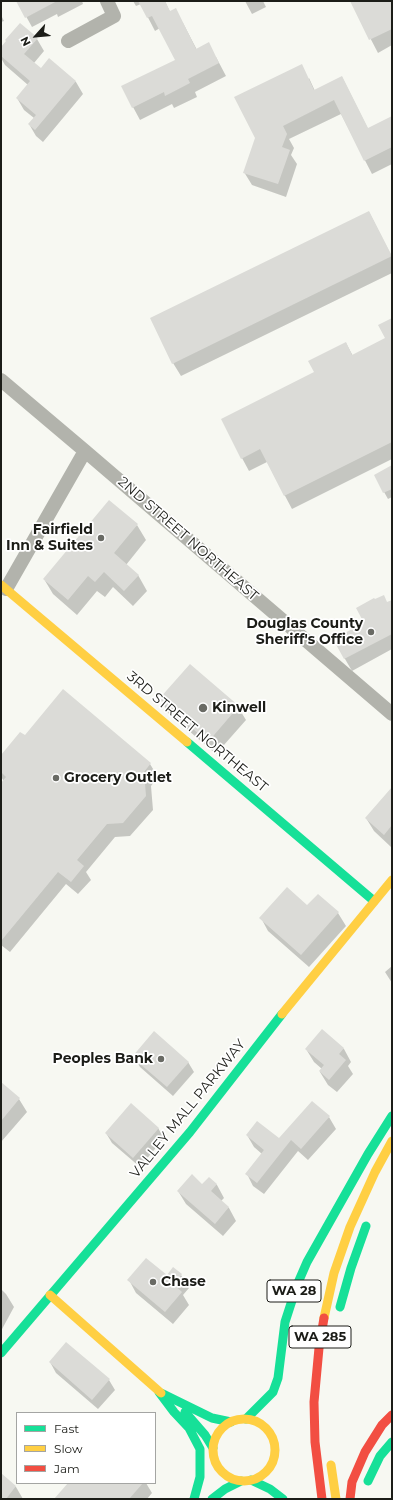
<!DOCTYPE html>
<style>
body{margin:0}
#map{position:relative;width:393px;height:1500px;overflow:hidden;background:#f7f8f2;font-family:Montserrat,sans-serif}
canvas{display:block}
.frame{position:absolute;inset:0;border:2px solid #1c1d18;pointer-events:none}
.legend{position:absolute;left:16px;top:1412px;width:140px;height:72px;box-sizing:border-box;background:#fff;border:1px solid #a4a5a3;margin:0;padding:5px 7px;list-style:none;font-size:12px;color:#1c1d18}
.legend li{display:flex;align-items:center;gap:8px;height:20px}
.legend b{width:20px;border:1px solid #a4a5a3}
.north{position:absolute;left:16px;top:16px;width:40px;height:40px;-webkit-text-stroke:3px #fff;paint-order:stroke;rotate:243deg;font-size:11px;font-weight:700;line-height:16px;text-align:center;color:#1c1d18}
.north::after{content:'';display:block;margin:auto;width:14px;height:18px;background:#1c1d18;clip-path:polygon(50% 0,100% 100%,50% 72%,0 100%)}
</style>
<div id="map">
<canvas width="393" height="1500"></canvas>
<div class="frame"></div>
<ul class="legend">
<li><b style="height:5px;background:#16e098"></b>Fast</li>
<li><b style="height:5px;background:#ffcf43"></b>Slow</li>
<li><b style="height:5px;background:#f24e42"></b>Jam</li>
</ul>
<div class="north">N</div>
</div>
<script>
const context = document.querySelector('canvas').getContext('2d');
context.lineJoin = 'round';
function fill(path, color) {
  context.fillStyle = color;
  context.fill(path, 'evenodd');
}
function toPath(rows) {
  const path = new Path2D();
  for (const r of rows) {
    if (r.length === 3) {
      path.moveTo(r[0] + r[2], r[1]);
      path.arc(r[0], r[1], r[2], 0, 2 * Math.PI);
      continue;
    }
    path.moveTo(r[0], r[1]);
    for (let i = 2; i < r.length; i += 2) path.lineTo(r[i], r[i + 1]);
  }
  return path;
}
function stroke(path, color, width, dash) {
  context.strokeStyle = color;
  context.lineWidth = width;
  context.lineCap = dash ? 'butt' : 'round';
  context.setLineDash(dash || []);
  context.stroke(path);
}
function drawText(font, color, halo, rows, align = 'center') {
  context.font = font + ' Montserrat,sans-serif';
  context.lineWidth = 3.5;
  context.setLineDash([]);
  context.textBaseline = 'middle';
  context.strokeStyle = halo;
  context.fillStyle = color;
  for (const [text, x, y, turn = 0] of rows) {
    context.save();
    context.translate(x, y);
    context.rotate((+turn || 0) * Math.PI / 180);
    context.textAlign = isNaN(turn) ? turn : align;
    if (halo) context.strokeText(text, 0, 0);
    context.fillText(text, 0, 0);
    context.restore();
  }
}
fill(toPath([
 [19,1,82,1,83,4,58,17,57,14,32,27,18,2],
 [133,1,165,1,170,12,183,23,197,50,216,57,226,76,195,92,197,97,174,108,172,104,140,120,133,107,176,60,160,28,155,31,141,4,136,6],
 [245,1,263,1,266,7,252,14],
 [351,1,392,1,392,45,378,53],
 [1,15,4,21,1,22],
 [37,39,44,51,34,63,41,70,49,60,76,82,83,94,43,142,36,136,29,124,34,118,24,110,17,98,28,85,5,65,1,58,1,49],
 [342,77,368,129,392,117,392,164,372,174,341,114,289,139,294,148,291,155,297,164,286,197,252,185,244,172,309,78,315,91],
 [369,212,392,257,392,273,181,376,173,363],
 [392,319,392,459,292,509,267,462,249,471,242,458,315,373,346,343,353,356,386,339],
 [392,467,392,497,388,499,375,476],
 [137,525,146,540,126,565,138,575,147,591,133,606,113,587,105,597,97,591,77,615,53,594,44,579],
 [392,601,392,649,352,671,334,640,365,623,387,603],
 [190,665,238,707,246,720,216,754,168,713,161,700],
 [63,691,150,764,158,777,151,786,153,810,130,836,115,837,86,872,91,880,78,894,66,884,10,952,1,945,1,785,4,781,1,777,1,756,25,737],
 [392,789,392,846,391,847,374,831,366,818],
 [308,906,338,913,346,926,309,967,268,931,261,918],
 [392,966,392,983,385,972],
 [322,1031,344,1049,351,1062,348,1066,353,1074,337,1092,328,1085,320,1072,322,1069,314,1062,306,1049],
 [134,1057,188,1062,194,1072,173,1096,140,1067],
 [1,1083,19,1099,27,1112,1,1142],
 [329,1117,336,1129,308,1160,298,1151,264,1194,253,1186,247,1174,262,1154,254,1147,247,1135,279,1140],
 [158,1128,164,1138,140,1167,112,1143,106,1133],
 [209,1178,217,1185,224,1198,221,1201,229,1208,236,1221,223,1236,186,1204,178,1191,203,1185],
 [173,1268,181,1275,189,1288,183,1295,189,1305,173,1324,136,1293,129,1280,167,1276],
 [1,1289,6,1294,14,1307,1,1331],
 [50,1362,109,1380,115,1390,98,1409,56,1373],
 [1,1474,16,1487,23,1499,1,1499],
 [69,1483,146,1483,152,1493,147,1499,61,1499]
]), '#0003');
fill(toPath([
 [16,1,57,1,25,18],
 [138,1,165,1,170,11,176,8,196,49,209,42,219,63,188,79,190,83,165,96,164,92,132,108,121,86,175,60,152,16,147,18],
 [350,1,392,1,392,29,369,40],
 [20,23,38,38,24,54,41,68,49,58,76,81,35,130,28,124,36,115,16,98,30,81,1,56,1,47,6,41,5,40],
 [302,64,314,90,342,76,368,128,392,116,392,147,364,161,334,100,283,126,287,134,282,147,290,150,278,184,243,173,255,138,234,97],
 [369,211,392,256,172,364,150,318],
 [392,318,392,442,284,496,260,449,241,459,221,419,314,372,308,361,346,342,352,355,385,338,378,325],
 [392,465,392,489,383,493,374,475],
 [109,500,138,524,114,553,139,575,124,591,104,572,95,582,88,576,68,600,43,579],
 [384,595,387,602,392,600,392,634,344,659,333,639,364,623,356,608,374,598,375,599],
 [190,664,239,706,208,742,159,699],
 [63,689,151,763,144,772,146,796,123,823,107,824,77,860,84,866,71,882,58,872,1,941,1,783,6,777,1,772,1,755,20,732,25,735],
 [392,787,392,825,384,835,365,818],
 [287,887,307,905,318,894,339,912,301,955,259,918],
 [322,1029,344,1048,339,1054,346,1060,329,1080,319,1071,324,1065,305,1049],
 [154,1031,189,1062,167,1087,132,1057],
 [1,1082,20,1098,1,1121],
 [312,1101,330,1116,301,1149,291,1140,257,1183,245,1174,264,1150,246,1135,257,1121,279,1138],
 [131,1103,159,1128,133,1158,105,1133],
 [192,1174,202,1184,209,1177,217,1184,211,1191,229,1207,215,1224,177,1191],
 [146,1258,167,1275,173,1267,182,1274,174,1285,182,1292,165,1312,127,1280],
 [66,1342,110,1379,92,1400,49,1362],
 [1,1473,16,1486,6,1499,1,1499],
 [68,1483,143,1483,129,1499,54,1499]
]), '#dbdbd7');
stroke(toPath([
 [68,41,114,16,107,1],
 [1,380,85,451,392,714],
 [6,589,85,451]
]), '#b2b3ac', 14);
stroke(toPath([
 [187,742,374,901],
 [340,1307,351,1268,366,1226],
 [1,1353,190,1132,282,1014],
 [159,1392,174,1412,189,1428,200,1449,200,1477,194,1499],
 [161,1393,212,1418,231,1422],
 [185,1412,205,1435,213,1448],
 [246,1419,273,1392,278,1378,285,1322,297,1285,307,1262,368,1154,392,1116],
 [251,1480,270,1489,283,1499],
 [368,1481,380,1456,392,1442],
 [212,1499,225,1489,241,1481]
]), '#16e098', 9);
stroke(toPath([
 [1,585,187,742],
 [282,1014,392,880],
 [50,1295,161,1393],
 [324,1318,334,1273,350,1227,375,1172,392,1141],
 [244,1450,31],
 [331,1465,336,1499]
]), '#ffcf43', 9);
stroke(toPath([
 [322,1499,315,1442,314,1402,319,1348,324,1318],
 [350,1499,352,1482,365,1452,382,1425,392,1415]
]), '#f24e42', 9);
for (const [x, y, r, color] of [
 [101,538,4,"#696a64"],
 [371,632,4,"#696a64"],
 [203,708,5,"#696a64"],
 [56,778,4,"#696a64"],
 [161,1059,4,"#696a64"],
 [153,1282,4,"#696a64"]
]) {
  const dot = new Path2D();
  dot.arc(x, y, r, 0, 2 * Math.PI);
  context.fillStyle = color;
  context.fill(dot);
  stroke(dot, '#fff', 1.5);
}
for (const [x, y, w] of [
 [294,1291,54],
 [320,1337,62]
]) {
  const box = new Path2D();
  box.roundRect(x - w / 2, y - 11, w, 22, 3);
  context.fillStyle = '#fff';
  context.fill(box);
  stroke(box, '#1c1d18', 1);
}
drawText('bold 13px', '#1c1d18', null, [
 ["WA 28",294,1291],
 ["WA 285",320,1337]
]);
drawText('bold 14px', '#1c1d18', '#fff', [
 ["Fairfield",93,530],
 ["Inn & Suites",93,546],
 ["Douglas County",363,624],
 ["Sheriff's Office",363,640],
 ["Kinwell",212,708,"left"],
 ["Grocery Outlet",64,778,"left"],
 ["Peoples Bank",153,1059],
 ["Chase",161,1282,"left"]
], 'right');
drawText('14px', '#1c1d18', '#fff', [
 ["2ND STREET NORTHEAST",188,539,41],
 ["3RD STREET NORTHEAST",197,732,40],
 ["VALLEY MALL PARKWAY",188,1109,-51]
]);
</script>
